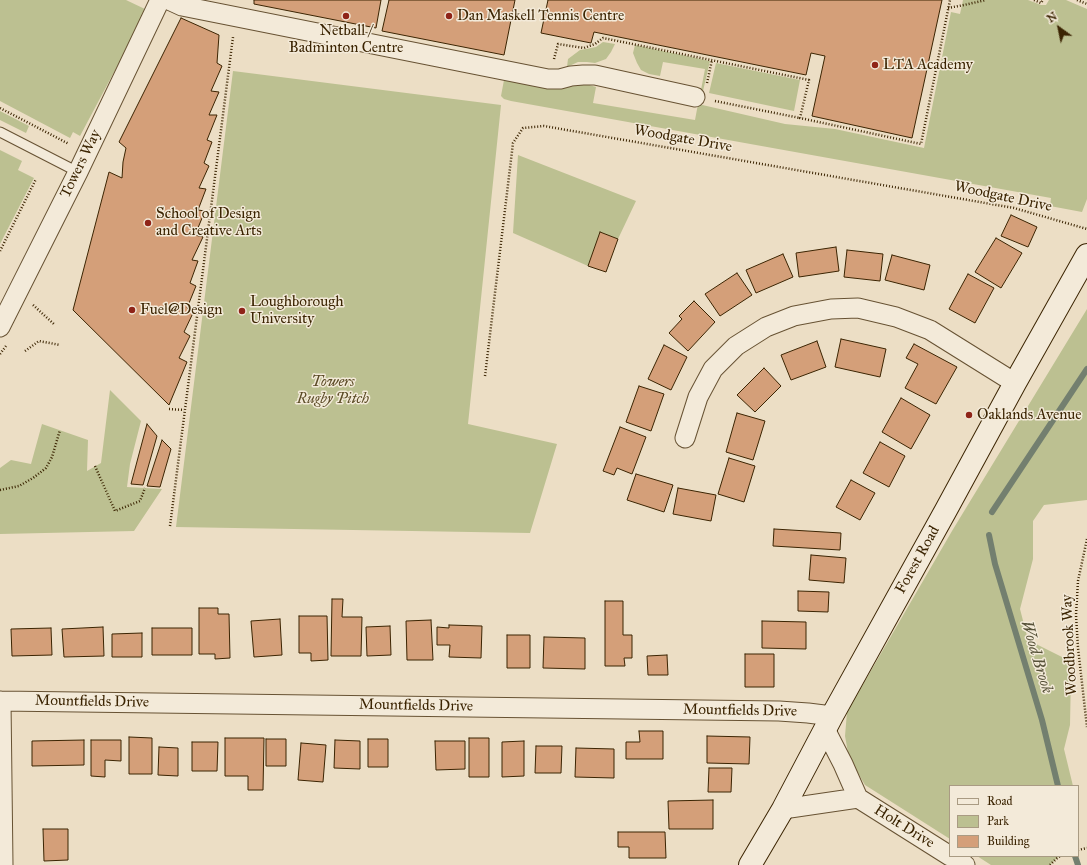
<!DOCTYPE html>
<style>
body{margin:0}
#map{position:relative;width:1087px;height:865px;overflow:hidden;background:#ecdec5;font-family:"IM FELL Great Primer",serif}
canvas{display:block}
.legend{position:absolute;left:949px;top:785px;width:130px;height:72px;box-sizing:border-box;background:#f3ead9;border:1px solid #a99b83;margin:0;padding:5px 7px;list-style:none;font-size:12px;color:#3b2402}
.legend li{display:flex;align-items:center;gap:8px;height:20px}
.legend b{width:20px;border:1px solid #a99b83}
.north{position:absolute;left:1039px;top:8px;width:40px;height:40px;-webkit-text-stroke:3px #f3ead9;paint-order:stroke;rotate:327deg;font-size:11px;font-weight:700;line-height:16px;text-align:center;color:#3b2402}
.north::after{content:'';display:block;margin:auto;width:14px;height:18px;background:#3b2402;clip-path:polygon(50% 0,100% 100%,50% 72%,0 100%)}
</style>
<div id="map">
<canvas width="1087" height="865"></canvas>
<ul class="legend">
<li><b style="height:5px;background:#f3ead9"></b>Road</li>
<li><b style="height:11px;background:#bcc091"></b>Park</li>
<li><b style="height:11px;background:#d49f79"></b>Building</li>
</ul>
<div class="north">N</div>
</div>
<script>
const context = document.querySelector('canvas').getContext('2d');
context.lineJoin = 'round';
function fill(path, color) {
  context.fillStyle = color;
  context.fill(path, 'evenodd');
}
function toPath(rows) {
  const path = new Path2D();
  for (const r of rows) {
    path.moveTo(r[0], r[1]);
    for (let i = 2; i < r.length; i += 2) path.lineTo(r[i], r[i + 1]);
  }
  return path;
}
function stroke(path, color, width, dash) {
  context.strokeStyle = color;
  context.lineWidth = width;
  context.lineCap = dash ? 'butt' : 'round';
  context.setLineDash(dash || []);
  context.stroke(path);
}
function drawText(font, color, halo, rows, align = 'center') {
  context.font = font + ' "IM FELL Great Primer",serif';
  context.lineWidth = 3;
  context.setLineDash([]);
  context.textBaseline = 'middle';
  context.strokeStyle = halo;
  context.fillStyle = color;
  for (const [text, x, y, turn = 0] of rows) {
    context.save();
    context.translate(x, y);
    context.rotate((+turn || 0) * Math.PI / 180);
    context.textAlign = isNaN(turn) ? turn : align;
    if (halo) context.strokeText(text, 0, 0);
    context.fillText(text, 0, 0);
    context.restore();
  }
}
fill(toPath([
 [0,0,126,0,147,10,80,136,73,132,70,138,0,101],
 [963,0,1028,0,1041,5,1046,5,1049,0,1066,0,1087,9,1087,199,1082,212,1050,206,1051,198,511,101,504,99,501,96,504,80,506,79,560,89,575,85,586,84,596,87,593,103,695,120,698,104,785,124,835,129,924,148,951,12,960,14],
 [603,42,615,44,611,52,606,59,595,63,587,62,578,62,567,67,568,59,580,50,586,49,596,47],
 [635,45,710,61,703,91,701,90,705,69,663,62,660,76,649,74,641,70,637,63,633,53],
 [716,63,800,80,794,111,709,93],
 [233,71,501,105,468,424,557,444,530,533,176,527],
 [0,111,29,126,26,133,0,120],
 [0,150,22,161,18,170,34,178,0,244],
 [518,155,636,201,618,239,600,232,588,266,513,233],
 [1087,309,1087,500,1044,505,1033,521,1033,559,1020,609,1028,640,1066,659,1071,673,1070,725,1064,749,1073,786,950,786,950,839,865,785,849,758,845,736,847,712,952,531],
 [110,390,141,421,130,464,127,487,162,489,134,531,0,534,0,468,11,460,31,464,42,424,88,440,87,471,101,463],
 [977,856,1060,856,1056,859,1050,865,991,865]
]), '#bcc091');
stroke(toPath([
 [992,512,1087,369],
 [989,535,995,564,1042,720,1058,786],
 [1075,856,1078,865]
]), '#737f6f', 6);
const building = toPath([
 [254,0,381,0,376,28,254,4,254,0],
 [389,0,515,0,504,55,382,31,389,0],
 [548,0,942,0,912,138,812,116,825,56,811,53,806,75,594,32,591,43,541,33,548,0],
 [181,18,219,35,217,63,222,66,211,91,219,92,209,115,217,115,207,140,212,142,204,163,209,166,199,188,206,189,198,210,205,211,195,235,203,237,192,260,198,261,190,283,196,286,187,308,193,313,184,332,190,336,179,358,187,362,169,405,73,310,109,172,122,178,123,162,126,148,119,142,181,18],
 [1011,215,1037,227,1028,247,1001,236,1011,215],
 [600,232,618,239,606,272,588,266,600,232],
 [996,238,1022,253,1001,288,975,272,996,238],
 [836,247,839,271,799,277,796,253,836,247],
 [847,250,883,254,880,281,844,277,847,250],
 [783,254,793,277,756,293,746,270,783,254],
 [892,255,930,265,924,290,885,280,892,255],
 [737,273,752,295,720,316,705,294,737,273],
 [968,274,994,288,975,323,949,309,968,274],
 [694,301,715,322,688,351,669,333,682,319,679,316,694,301],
 [841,339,886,349,880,377,835,367,841,339],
 [817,341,826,367,791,380,781,355,817,341],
 [914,344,957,367,936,404,905,388,918,364,906,358,914,344],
 [664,345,687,357,671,390,648,379,664,345],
 [764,368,781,386,755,412,737,395,764,368],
 [639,386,664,394,651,431,626,422,639,386],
 [901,398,930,415,911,449,882,432,901,398],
 [737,413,765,421,753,460,726,452,737,413],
 [147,424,157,436,143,485,131,484,147,424],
 [620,427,646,437,632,474,617,468,614,475,603,471,620,427],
 [162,440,171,449,160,487,147,486,162,440],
 [880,442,905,456,889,487,863,473,880,442],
 [729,458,755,466,744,502,718,494,729,458],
 [636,474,673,485,664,512,627,500,636,474],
 [851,480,875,493,860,520,836,507,851,480],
 [678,488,716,495,711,521,673,514,678,488],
 [774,529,841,533,840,550,773,546,774,529],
 [811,555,846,558,844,583,809,580,811,555],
 [798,591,829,592,828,612,798,611,798,591],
 [332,599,343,599,342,617,362,617,361,656,331,656,332,599],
 [605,601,623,601,623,635,632,635,632,658,624,658,625,666,605,666,605,601],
 [199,608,218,608,218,614,229,614,230,658,215,659,215,654,199,654,199,608],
 [299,616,327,616,328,660,311,661,311,653,299,653,299,616],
 [280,619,282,655,254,657,251,621,280,619],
 [431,620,433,660,407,660,406,621,431,620],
 [762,621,806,622,806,649,762,648,762,621],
 [449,625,482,626,481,658,449,657,450,645,437,645,437,627,449,628,449,625],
 [390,626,391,655,367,656,366,627,390,626],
 [103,627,104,656,64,657,62,629,103,627],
 [51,628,52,655,12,656,11,629,51,628],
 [152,628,192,628,192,655,152,655,152,628],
 [142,633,142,657,112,657,112,634,142,633],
 [507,635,530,635,530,668,507,668,507,635],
 [544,637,585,638,585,669,543,668,544,637],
 [745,654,774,654,774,687,745,687,745,654],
 [667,655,668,675,648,675,647,656,667,655],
 [639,731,663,731,663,759,626,759,626,742,640,742,639,731],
 [707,736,750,737,749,764,707,763,707,736],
 [129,737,152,738,152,774,129,774,129,737],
 [225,738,264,738,263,790,248,790,248,776,225,776,225,738],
 [469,738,489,738,489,777,469,777,469,738],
 [266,739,286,739,286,766,266,766,266,739],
 [368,739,388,739,388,767,368,767,368,739],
 [84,740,84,765,32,766,32,741,84,740],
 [91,740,121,740,121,761,105,760,105,777,91,776,91,740],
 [335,740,360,741,360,769,334,768,335,740],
 [435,741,465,741,465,769,436,770,435,741],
 [524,741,524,776,502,777,502,742,524,741],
 [192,742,218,742,217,771,192,771,192,742],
 [301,743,326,745,323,782,298,780,301,743],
 [536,746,562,746,561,773,535,773,536,746],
 [159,747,178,748,178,776,158,775,159,747],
 [576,748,614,749,614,778,575,777,576,748],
 [709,768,732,768,731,792,708,792,709,768],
 [713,800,713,829,669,829,668,801,713,800],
 [43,829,68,829,68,860,44,861,43,829],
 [618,832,665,832,666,858,629,858,629,847,618,847,618,832]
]);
fill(building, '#d49f79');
stroke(building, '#3b2402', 1);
const lane = toPath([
 [0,132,78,172]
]);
const street = toPath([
 [169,0,182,6,548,79,560,79,571,76,583,75,595,75,695,97],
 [0,327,78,172,160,0],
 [685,438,698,397,713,369,736,346,766,327,794,316,831,309,858,308,896,317,930,330,1015,383],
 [0,701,779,711,808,713,832,716],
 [1,701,3,865],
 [858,798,950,856],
 [783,809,858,798,843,764,825,729],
 [951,856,965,865]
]);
const secondary = toPath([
 [750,865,783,809,832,716,946,510,1015,383,1087,255]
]);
stroke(lane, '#675233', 11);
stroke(street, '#675233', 21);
stroke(secondary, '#3b2402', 24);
stroke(toPath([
 [1034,0,1041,3,1043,0],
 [1077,0,1087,4],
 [948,8,964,5,986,0],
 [554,59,558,44,584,48,595,44,603,38,809,80,800,118,921,144,950,0],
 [707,83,712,60],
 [715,101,800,118],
 [0,108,69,144],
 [0,251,36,179],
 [33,305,55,325],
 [25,351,39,341,60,345],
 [0,354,6,346],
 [485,376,513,143,523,128,544,126,1014,208,1087,229],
 [169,409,184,410],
 [95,466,115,511,140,501,145,488],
 [0,490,19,486,33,478,46,468,52,457,60,430],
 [170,526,233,37],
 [1087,539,1078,581,1076,615,1078,648,1087,727],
 [1078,850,1087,848],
 [1050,865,1056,859,1060,856]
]), '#3b2402', 2.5, [1, 2]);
stroke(lane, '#f3ead9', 9);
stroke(street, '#f3ead9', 19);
stroke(secondary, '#f3ead9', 22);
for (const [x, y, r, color] of [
 [346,16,4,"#8f2418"],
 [449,16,4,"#8f2418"],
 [875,65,4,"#8f2418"],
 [148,223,4,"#8f2418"],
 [132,310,4,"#8f2418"],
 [242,311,4,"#8f2418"],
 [969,415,4,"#8f2418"]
]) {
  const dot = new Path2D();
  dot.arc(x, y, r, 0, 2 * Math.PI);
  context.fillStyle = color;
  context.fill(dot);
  stroke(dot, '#f3ead9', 1.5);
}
drawText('15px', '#3b2402', '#f3ead9', [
 ["Dan Maskell Tennis Centre",457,16],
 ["Netball /",346,31,"center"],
 ["Badminton Centre",346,48,"center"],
 ["LTA Academy",883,65],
 ["School of Design",156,214],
 ["and Creative Arts",156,231],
 ["Loughborough",250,302],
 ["University",250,319],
 ["Fuel@Design",140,310],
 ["Oaklands Avenue",977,415]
], 'left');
drawText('15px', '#3b2402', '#f3ead9', [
 ["Woodgate Drive",683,139,10],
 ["Towers Way",81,164,-64],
 ["Woodgate Drive",1003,197,12],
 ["Forest Road",918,560,-61],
 ["Woodbrook Way",1070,645,-93],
 ["Mountfields Drive",92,702,1],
 ["Mountfields Drive",416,706,1],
 ["Mountfields Drive",740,711,1],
 ["Holt Drive",904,827,32]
]);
drawText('italic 15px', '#5b4b26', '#f3ead9', [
 ["Towers",333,382],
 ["Rugby Pitch",333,399]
]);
drawText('italic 16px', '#575239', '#f3ead9', [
 ["Wood Brook",1036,657,73]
]);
</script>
